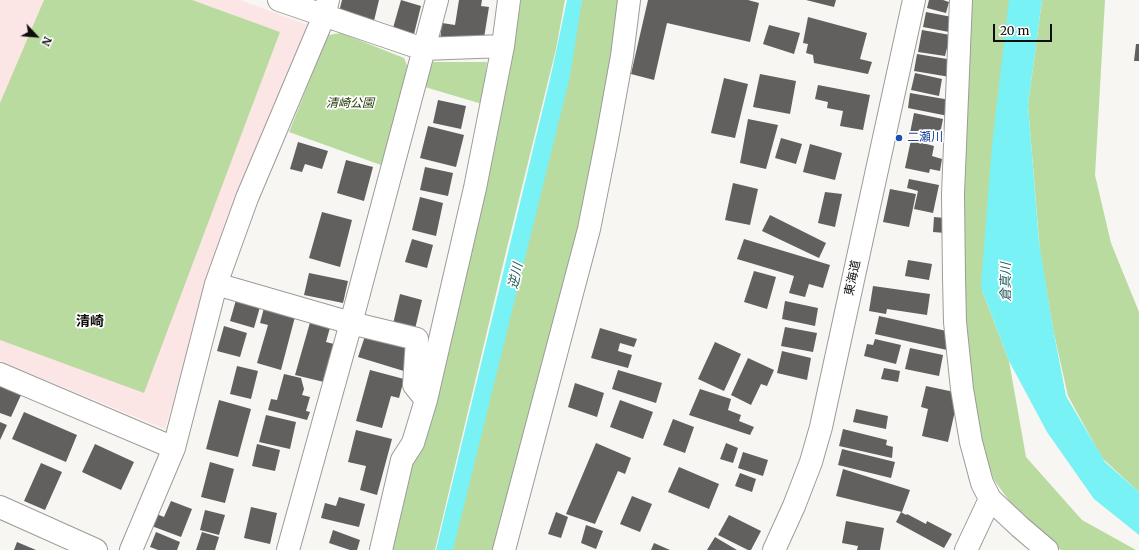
<!DOCTYPE html>
<meta charset="utf-8">
<style>
body{margin:0}
#map{position:relative;width:1139px;height:550px;overflow:hidden;background:#f8f6f3;font-family:Merriweather,serif}
canvas{display:block}
.north{position:absolute;left:16px;top:16px;width:40px;height:40px;-webkit-text-stroke:3px #fff;paint-order:stroke;rotate:116deg;font-size:11px;font-weight:700;line-height:16px;text-align:center;color:#0e0e0d}
.north::after{content:'';display:block;margin:auto;width:14px;height:18px;background:#0e0e0d;clip-path:polygon(50% 0,100% 100%,50% 72%,0 100%)}
.scale{position:absolute;left:993px;top:24px;width:59px;height:18px;box-sizing:border-box;border:2px solid #0e0e0d;border-top:0;padding-left:5px;font-size:12px;line-height:14px;white-space:nowrap;color:#0e0e0d;-webkit-text-stroke:3px #fff;paint-order:stroke}
</style>
<div id="map">
<canvas width="1139" height="550"></canvas>
<div class="north">N</div>
<div class="scale">20 m</div>
</div>
<script>
const context = document.querySelector('canvas').getContext('2d');
context.lineJoin = 'round';
function fill(path, color) {
  context.fillStyle = color;
  context.fill(path, 'evenodd');
}
function toPath(rows) {
  const path = new Path2D();
  for (const r of rows) {
    path.moveTo(r[0], r[1]);
    for (let i = 2; i < r.length; i += 2) path.lineTo(r[i], r[i + 1]);
  }
  return path;
}
function stroke(path, color, width, dash) {
  context.strokeStyle = color;
  context.lineWidth = width;
  context.lineCap = dash ? 'butt' : 'round';
  context.setLineDash(dash || []);
  context.stroke(path);
}
function drawText(font, color, halo, rows, align = 'center') {
  context.font = font + ' Merriweather,"Noto Sans JP",serif';
  context.lineWidth = 3.5;
  context.setLineDash([]);
  context.textBaseline = 'middle';
  context.strokeStyle = halo;
  context.fillStyle = color;
  for (const [text, x, y, turn = 0] of rows) {
    context.save();
    context.translate(x, y);
    context.rotate((+turn || 0) * Math.PI / 180);
    context.textAlign = isNaN(turn) ? turn : align;
    if (halo) context.strokeText(text, 0, 0);
    context.fillText(text, 0, 0);
    context.restore();
  }
}
fill(toPath([
 [0,0,240,0,308,25,209,275,165,429,0,361]
]), '#fce6e5');
fill(toPath([
 [44,0,192,0,280,32,144,393,0,340,0,103],
 [521,0,565,0,556,49,505,256,435,550,387,550,515,36],
 [582,0,629,0,622,56,495,550,452,550],
 [968,0,1010,0,982,290,1009,361,1026,457,1082,520,1136,550,1061,550,1042,534,1010,502,994,480,982,446,966,359,961,286],
 [1042,0,1105,0,1095,175,1111,243,1139,312,1139,492,1102,458,1068,396,1053,329,1040,252,1028,105],
 [341,33,404,58,408,68,381,165,289,132,328,35],
 [432,62,487,62,482,104,425,87]
]), '#b9db9f');
fill(toPath([
 [567,0,582,0,570,76,453,550,436,550,551,75],
 [1009,0,1042,0,1028,105,1039,242,1052,323,1066,396,1105,462,1139,492,1139,535,1094,499,1047,432,1009,361,982,290,981,285,992,145]
]), '#79f2f6');
fill(toPath([
 [342,0,379,0,373,25,338,16],
 [401,0,421,6,414,34,393,28],
 [459,0,482,0,481,6,489,7,484,38,471,36,470,44,440,40,442,23,455,25],
 [648,0,748,0,759,3,750,42,667,23,654,80,631,74],
 [806,0,836,0,834,7],
 [929,0,943,0,949,2,946,13,927,8],
 [926,12,952,17,949,32,923,27],
 [808,17,867,33,860,59,872,62,868,74,814,63,813,55,806,53,808,44,803,43],
 [769,25,800,33,794,54,763,44],
 [922,30,956,36,953,48,947,48,945,56,918,52],
 [1136,44,1139,44,1139,61,1134,61],
 [917,54,953,60,950,77,914,71],
 [915,73,942,79,939,96,911,90],
 [760,74,796,81,790,114,753,107],
 [724,78,748,84,735,138,711,133],
 [818,85,870,95,863,130,840,126,843,111,827,108,828,102,815,99],
 [910,93,950,100,948,116,908,108],
 [438,100,466,106,461,129,433,123],
 [914,113,943,119,939,139,910,133],
 [748,119,778,125,766,169,740,163],
 [428,126,464,135,456,167,420,158],
 [781,138,802,144,796,164,775,158],
 [911,140,934,146,932,156,942,159,940,171,930,169,929,173,905,168],
 [298,142,328,151,322,169,305,164,302,172,290,169],
 [810,144,842,153,835,180,803,172],
 [346,160,373,167,364,201,337,193],
 [425,167,453,173,448,196,420,190],
 [909,179,939,185,933,213,914,209,918,191,907,188],
 [733,183,758,189,750,225,725,220],
 [890,189,916,194,909,227,883,222],
 [825,192,842,194,835,227,818,223],
 [420,197,443,203,436,236,412,230],
 [322,212,352,220,340,267,309,258],
 [770,215,826,243,819,258,762,231],
 [934,217,945,218,945,233,933,232],
 [412,239,433,245,427,268,405,262],
 [744,239,830,265,823,288,809,284,805,297,789,293,794,276,737,259],
 [908,260,932,264,929,280,905,276],
 [754,271,776,277,767,309,744,302],
 [309,273,348,281,343,303,304,295],
 [873,286,930,294,927,315,887,309,886,314,869,311],
 [238,293,262,300,254,328,230,321],
 [400,294,422,300,415,329,393,324],
 [785,301,818,308,815,326,782,319],
 [265,304,296,313,281,370,257,363,268,325,260,323],
 [879,316,951,332,947,350,875,334],
 [311,319,331,324,326,342,334,344,324,382,295,375],
 [224,326,247,333,240,357,217,351],
 [785,327,817,333,813,352,781,346],
 [600,328,637,339,634,347,620,343,618,351,632,355,628,368,591,358],
 [366,333,410,347,407,372,358,357],
 [875,339,901,345,896,364,864,356,867,344,873,345],
 [715,342,741,354,724,391,698,379],
 [910,348,943,355,939,376,905,369],
 [782,351,811,358,807,380,777,373],
 [748,358,774,370,767,386,761,384,751,405,731,395],
 [237,366,258,371,251,399,230,394],
 [884,368,900,371,898,382,881,379],
 [370,370,404,379,399,398,391,396,382,428,356,421],
 [618,370,662,383,656,403,612,389],
 [284,374,301,378,304,389,302,395,310,397,306,411,310,412,307,420,268,410,271,399,277,400],
 [575,383,604,393,597,417,568,407],
 [0,385,21,395,11,417,0,413],
 [926,386,959,393,948,442,922,436,928,409,921,407],
 [700,389,731,399,728,410,741,415,739,421,754,427,750,435,689,415],
 [219,400,251,409,238,457,206,449],
 [620,400,653,412,643,439,610,427],
 [856,409,888,416,886,429,853,422],
 [24,412,77,435,66,462,12,439],
 [266,415,296,422,290,449,259,442],
 [673,419,694,427,685,453,663,445],
 [0,422,7,425,0,440],
 [843,429,887,440,886,445,893,447,892,458,839,446],
 [356,430,392,439,377,495,360,490,366,466,348,462],
 [596,443,631,458,625,474,618,471,595,524,566,514],
 [726,443,738,448,733,463,720,459],
 [95,444,134,462,121,490,82,472],
 [257,444,280,450,275,471,252,466],
 [842,449,895,462,891,478,838,465],
 [743,452,768,460,763,476,738,468],
 [210,462,234,469,225,503,201,497],
 [41,463,62,472,45,510,24,501],
 [679,467,719,484,709,509,668,492],
 [843,469,910,490,902,512,836,496],
 [740,473,756,479,752,492,735,486],
 [632,496,652,504,640,532,620,524],
 [339,497,365,504,359,527,321,518,325,503,336,506],
 [171,501,192,509,181,537,149,525,154,513,164,517],
 [251,507,277,513,270,544,244,538],
 [205,510,225,515,219,535,200,530],
 [556,512,568,517,561,538,548,534],
 [901,512,906,515,907,514,926,524,927,521,952,534,944,548,896,522],
 [729,515,761,531,751,550,748,550,718,535],
 [846,521,884,528,880,550,857,550,858,546,842,543],
 [586,525,603,531,596,549,581,543],
 [333,530,360,540,357,550,350,550,329,543],
 [156,532,180,542,177,550,158,550,150,547],
 [202,532,219,537,215,550,196,550],
 [715,537,737,550,707,550],
 [17,542,36,550,14,550],
 [654,543,670,550,651,550]
]), '#625f5f');
const minor = toPath([
 [279,0,423,49,503,46],
 [961,0,953,194,954,278,955,322,962,389,971,442,982,483,990,499,1020,527,1047,550],
 [216,284,351,323,417,339,414,385,426,400],
 [0,374,174,448],
 [0,507,96,550],
 [131,550,174,448,216,284,247,198,324,16,328,0],
 [288,550,351,323,437,0],
 [381,550,402,460,413,443,426,400,475,188,503,46,509,0],
 [504,550,589,229,607,139,622,56,629,0],
 [966,550,990,499]
]);
const major = toPath([
 [774,550,794,506,811,462,821,427,914,0]
]);
stroke(minor, '#9d9b99', 24);
stroke(major, '#9d9b99', 24);
stroke(minor, '#fff', 22);
stroke(major, '#fff', 22);
for (const [x, y, r, color] of [
 [899,138,4,"#1a4fb4"]
]) {
  const dot = new Path2D();
  dot.arc(x, y, r, 0, 2 * Math.PI);
  context.fillStyle = color;
  context.fill(dot);
  stroke(dot, '#fff', 1.5);
}
drawText('italic 12px', '#1d3600', '#fff', [
 ["清崎公園",350,104]
]);
drawText('12px', '#164399', '#fff', [
 ["二瀬川",907,138]
], 'left');
drawText('12px', '#0e0e0d', '#fff', [
 ["東海道",853,278,-78]
]);
drawText('italic 13px', '#2a5e5f', '#fff', [
 ["逆川",516,276,-77],
 ["倉真川",1006,282,-90]
]);
drawText('bold 14px', '#0e0e0d', '#fff', [
 ["清崎",90,322]
]);
</script>
